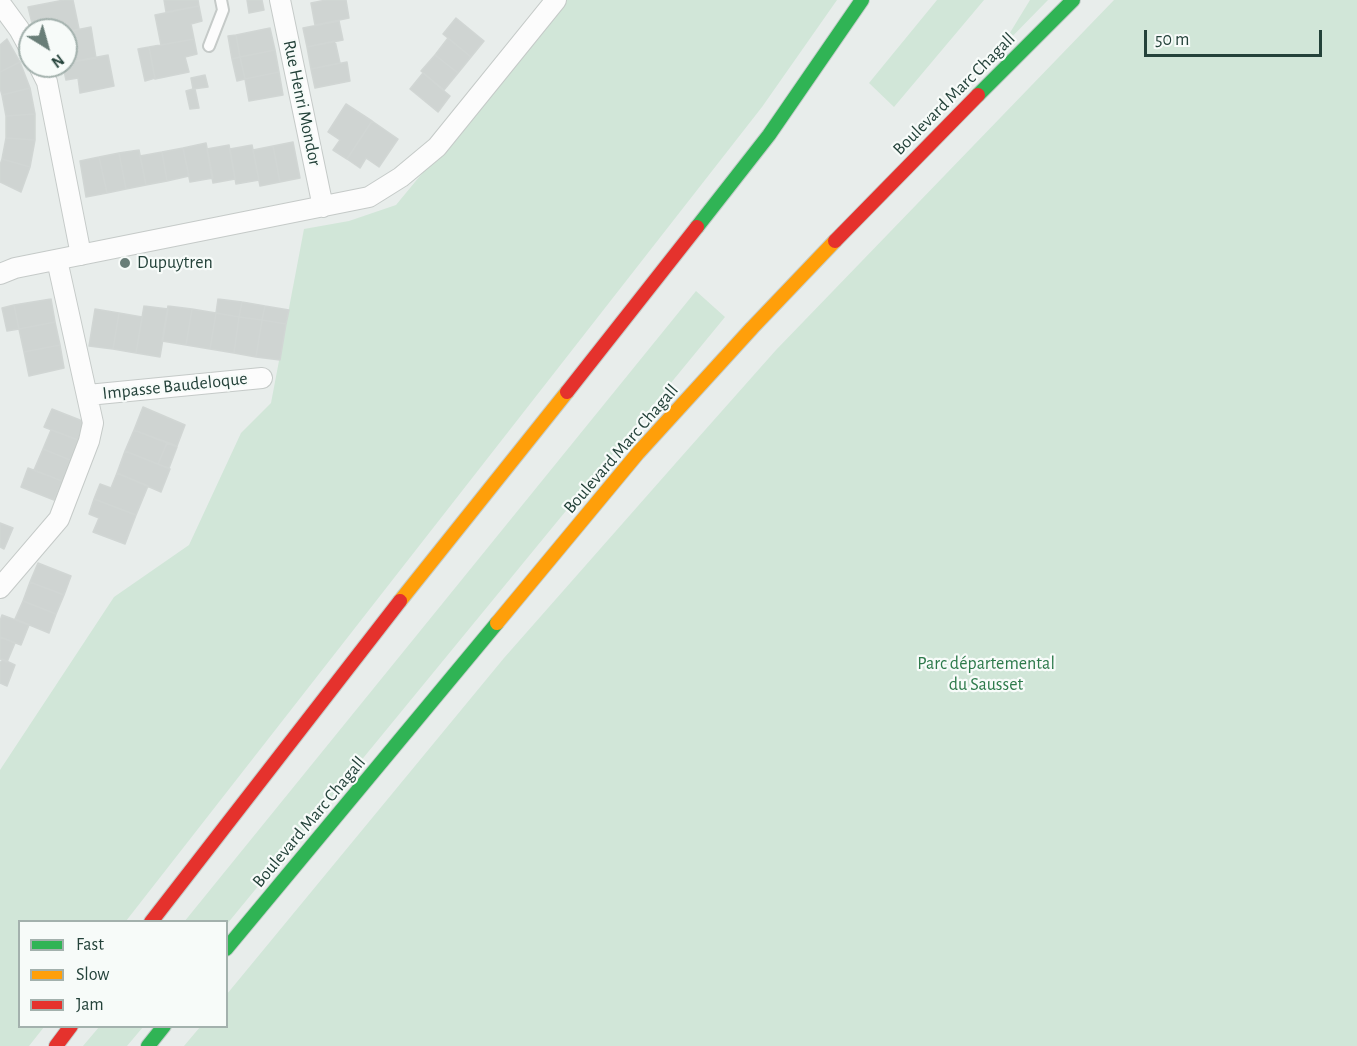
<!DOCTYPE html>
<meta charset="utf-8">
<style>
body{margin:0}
#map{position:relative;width:1357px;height:1046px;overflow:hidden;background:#e8edeb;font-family:"Alegreya Sans",sans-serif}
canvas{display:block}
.legend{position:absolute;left:18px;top:920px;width:210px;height:108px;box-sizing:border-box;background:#f7fbf9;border:2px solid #a3b1ad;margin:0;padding:8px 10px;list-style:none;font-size:18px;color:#24423a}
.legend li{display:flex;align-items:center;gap:12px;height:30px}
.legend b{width:30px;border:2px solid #a3b1ad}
.north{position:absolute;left:18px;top:18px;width:60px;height:60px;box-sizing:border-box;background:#f7fbf9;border:2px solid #a3b1ad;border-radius:50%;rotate:143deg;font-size:16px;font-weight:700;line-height:24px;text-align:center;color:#24423a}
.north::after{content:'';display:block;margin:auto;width:21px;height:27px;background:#697e78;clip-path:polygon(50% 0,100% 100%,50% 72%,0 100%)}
.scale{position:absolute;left:1144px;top:30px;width:178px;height:27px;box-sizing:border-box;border:3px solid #24423a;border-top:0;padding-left:8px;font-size:18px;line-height:21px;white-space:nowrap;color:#24423a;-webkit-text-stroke:4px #f7fbf9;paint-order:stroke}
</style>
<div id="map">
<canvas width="1357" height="1046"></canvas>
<ul class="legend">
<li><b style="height:8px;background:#30b455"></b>Fast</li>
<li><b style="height:8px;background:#ff9f0a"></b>Slow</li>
<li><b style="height:8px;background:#e5322d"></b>Jam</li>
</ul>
<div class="north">N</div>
<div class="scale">50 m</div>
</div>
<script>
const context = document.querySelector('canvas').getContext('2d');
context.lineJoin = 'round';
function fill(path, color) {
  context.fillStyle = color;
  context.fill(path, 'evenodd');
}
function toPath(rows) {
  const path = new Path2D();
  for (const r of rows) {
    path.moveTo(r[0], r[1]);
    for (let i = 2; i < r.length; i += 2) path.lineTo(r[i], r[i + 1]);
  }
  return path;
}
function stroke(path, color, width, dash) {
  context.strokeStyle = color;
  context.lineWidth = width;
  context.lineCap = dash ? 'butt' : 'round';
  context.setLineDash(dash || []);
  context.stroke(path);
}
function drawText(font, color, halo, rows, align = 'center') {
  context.font = font + ' "Alegreya Sans",sans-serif';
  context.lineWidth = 4.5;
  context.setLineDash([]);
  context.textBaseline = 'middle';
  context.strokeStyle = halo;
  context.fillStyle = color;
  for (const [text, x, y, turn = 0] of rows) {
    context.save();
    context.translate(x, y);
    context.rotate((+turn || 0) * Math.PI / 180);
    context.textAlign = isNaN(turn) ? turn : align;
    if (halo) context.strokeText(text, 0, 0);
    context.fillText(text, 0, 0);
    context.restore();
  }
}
fill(toPath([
 [565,0,837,0,762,107,126,921,20,922,20,1026,44,1027,29,1046,0,1046,0,770,114,597,189,545,241,433,271,403,304,229,349,221,396,205],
 [937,0,984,0,894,107,869,83],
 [1030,0,1048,0,1000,49],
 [1114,0,1357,0,1357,1046,184,1046,200,1027,226,1026,227,994,504,658,682,456,776,350],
 [696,291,725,317,227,924,226,922,184,922],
 [99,1027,143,1027,127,1046,83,1046]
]), '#d1e6d8');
const building = toPath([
 [64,0,73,0,79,29,66,32,66,30,44,30,42,20,32,23,28,7,64,0],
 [164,0,198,0,199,6,166,12,164,0],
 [247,0,262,0,264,10,249,13,247,0],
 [326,0,346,0,349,18,315,25,311,3,326,0],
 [199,6,202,21,191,24,194,39,161,45,155,15,199,6],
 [456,18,484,41,471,57,443,34,456,18],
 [339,21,343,40,307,47,303,28,339,21],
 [91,27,96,58,66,63,66,32,91,27],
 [270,28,275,50,240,57,236,35,270,28],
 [236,35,240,57,232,59,228,36,236,35],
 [448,38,471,57,458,73,435,55,448,38],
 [7,39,20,62,0,72,0,45,7,39],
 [194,39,197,54,185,57,189,72,155,79,149,47,194,39],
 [335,41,340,63,311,69,307,47,335,41],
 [149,47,155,78,145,81,138,49,149,47],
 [275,50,279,72,245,79,240,57,275,50],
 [108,55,114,86,80,93,78,78,66,80,63,66,66,66,66,63,108,55],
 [435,55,458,73,444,90,421,71,435,55],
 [240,57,245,79,237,81,232,59,240,57],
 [20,62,30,88,2,95,0,88,0,72,20,62],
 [347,62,350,81,315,88,311,69,347,62],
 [279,72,283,95,249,101,245,79,279,72],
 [423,73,450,96,438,112,410,89,423,73],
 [205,75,208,87,193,89,191,78,205,75],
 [30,88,35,114,6,116,2,95,30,88],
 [193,89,195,89,199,108,190,109,186,91,193,89],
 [346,104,372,121,347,159,333,150,340,140,328,132,346,104],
 [35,114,35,140,6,138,6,116,35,114],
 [372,121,398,139,379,167,366,158,360,168,347,159,372,121],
 [6,138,35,140,30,167,2,159,6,138],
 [293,142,300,178,280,182,273,146,293,142],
 [206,143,213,178,190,182,183,148,206,143],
 [229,145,235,179,213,183,207,149,229,145],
 [252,145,259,180,236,184,230,149,252,145],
 [273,146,280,182,260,186,253,150,273,146],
 [183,148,189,176,167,181,162,152,183,148],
 [139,150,146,185,126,189,119,153,139,150],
 [162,152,167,181,146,185,140,156,162,152],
 [119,153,126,189,107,193,99,157,119,153],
 [99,157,107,193,86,197,80,161,99,157],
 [2,159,30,167,21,192,0,182,0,165,2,159],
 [51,299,55,322,19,329,14,305,51,299],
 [218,299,242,302,239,317,216,313,218,299],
 [242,302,265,306,262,320,239,317,242,302],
 [14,305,19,329,7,331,2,308,14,305],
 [144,306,168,309,160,357,136,353,144,306],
 [168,306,192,309,186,345,162,341,168,306],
 [265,306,289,310,286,324,262,320,265,306],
 [95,309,119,313,113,349,89,346,95,309],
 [192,309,216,313,210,349,186,345,192,309],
 [119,313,142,317,136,353,113,349,119,313],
 [216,313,239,317,234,353,210,349,216,313],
 [239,317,262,320,256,357,234,353,239,317],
 [262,320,286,324,280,360,256,357,262,320],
 [55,322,60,345,24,352,19,329,55,322],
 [60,345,64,368,29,376,24,352,60,345],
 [143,407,185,425,177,446,134,430,143,407],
 [52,409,85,422,78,440,44,427,52,409],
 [51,430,78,440,70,460,43,449,51,430],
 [134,430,167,443,158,464,125,451,134,430],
 [167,443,177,447,169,468,158,464,167,443],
 [43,449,70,460,62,481,34,470,43,449],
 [125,451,170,469,161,492,117,473,125,451],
 [28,468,62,481,54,500,21,487,28,468],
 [117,473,148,486,136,515,94,499,100,484,111,488,117,473],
 [94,499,136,515,125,544,93,532,99,518,89,514,94,499],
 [0,523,13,528,4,549,0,547,0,523],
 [38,563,71,576,64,595,30,582,38,563],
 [30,582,64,595,56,614,23,601,30,582],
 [23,601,56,614,49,633,15,619,23,601],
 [2,615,29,625,21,645,0,637,0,621,2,615],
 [0,637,15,643,7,662,0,659,0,637],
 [2,659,15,665,7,686,0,683,0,664,2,659]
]);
fill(building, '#cfd4d2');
stroke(building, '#d1d6d4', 1.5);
const lane = toPath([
 [209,46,223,10,221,0]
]);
const street = toPath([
 [280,0,323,207],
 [0,3,19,29,30,49],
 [39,66,47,82,81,255],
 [0,274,15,268,369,197,401,177,437,147,556,0],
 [88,395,262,378],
 [0,588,59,519,89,441,93,423,57,260]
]);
const fast = toPath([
 [978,95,1073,0],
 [697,227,769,135,862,0],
 [226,949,497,623],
 [148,1046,164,1026]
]);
const slow = toPath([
 [400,601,567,392],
 [497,623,638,453,752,328,835,241]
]);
const jam = toPath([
 [835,241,978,95],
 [567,392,697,227],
 [151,922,400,601],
 [56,1046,71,1026]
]);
stroke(lane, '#c5cac8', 14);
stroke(street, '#c5cac8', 22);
stroke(fast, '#c3ccc9', 16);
stroke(slow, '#c3ccc9', 16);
stroke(jam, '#c3ccc9', 16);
stroke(lane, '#fcfcfc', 10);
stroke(street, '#fcfcfc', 20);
stroke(fast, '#30b455', 14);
stroke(slow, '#ff9f0a', 14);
stroke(jam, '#e5322d', 14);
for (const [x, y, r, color] of [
 [125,263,6,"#697e78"]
]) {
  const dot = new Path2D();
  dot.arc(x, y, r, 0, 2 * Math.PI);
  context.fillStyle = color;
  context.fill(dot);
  stroke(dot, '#f7fbf9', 2);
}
drawText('18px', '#24423a', '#f7fbf9', [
 ["Boulevard Marc Chagall",954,94,-45],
 ["Rue Henri Mondor",302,103,78],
 ["Impasse Baudeloque",175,386,-6],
 ["Boulevard Marc Chagall",621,449,-49],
 ["Boulevard Marc Chagall",309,822,-50]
]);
drawText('18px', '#24423a', '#f7fbf9', [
 ["Dupuytren",137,263]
], 'left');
drawText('18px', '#2d7a4b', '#f7fbf9', [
 ["Parc départemental",986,664],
 ["du Sausset",986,685]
]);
</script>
